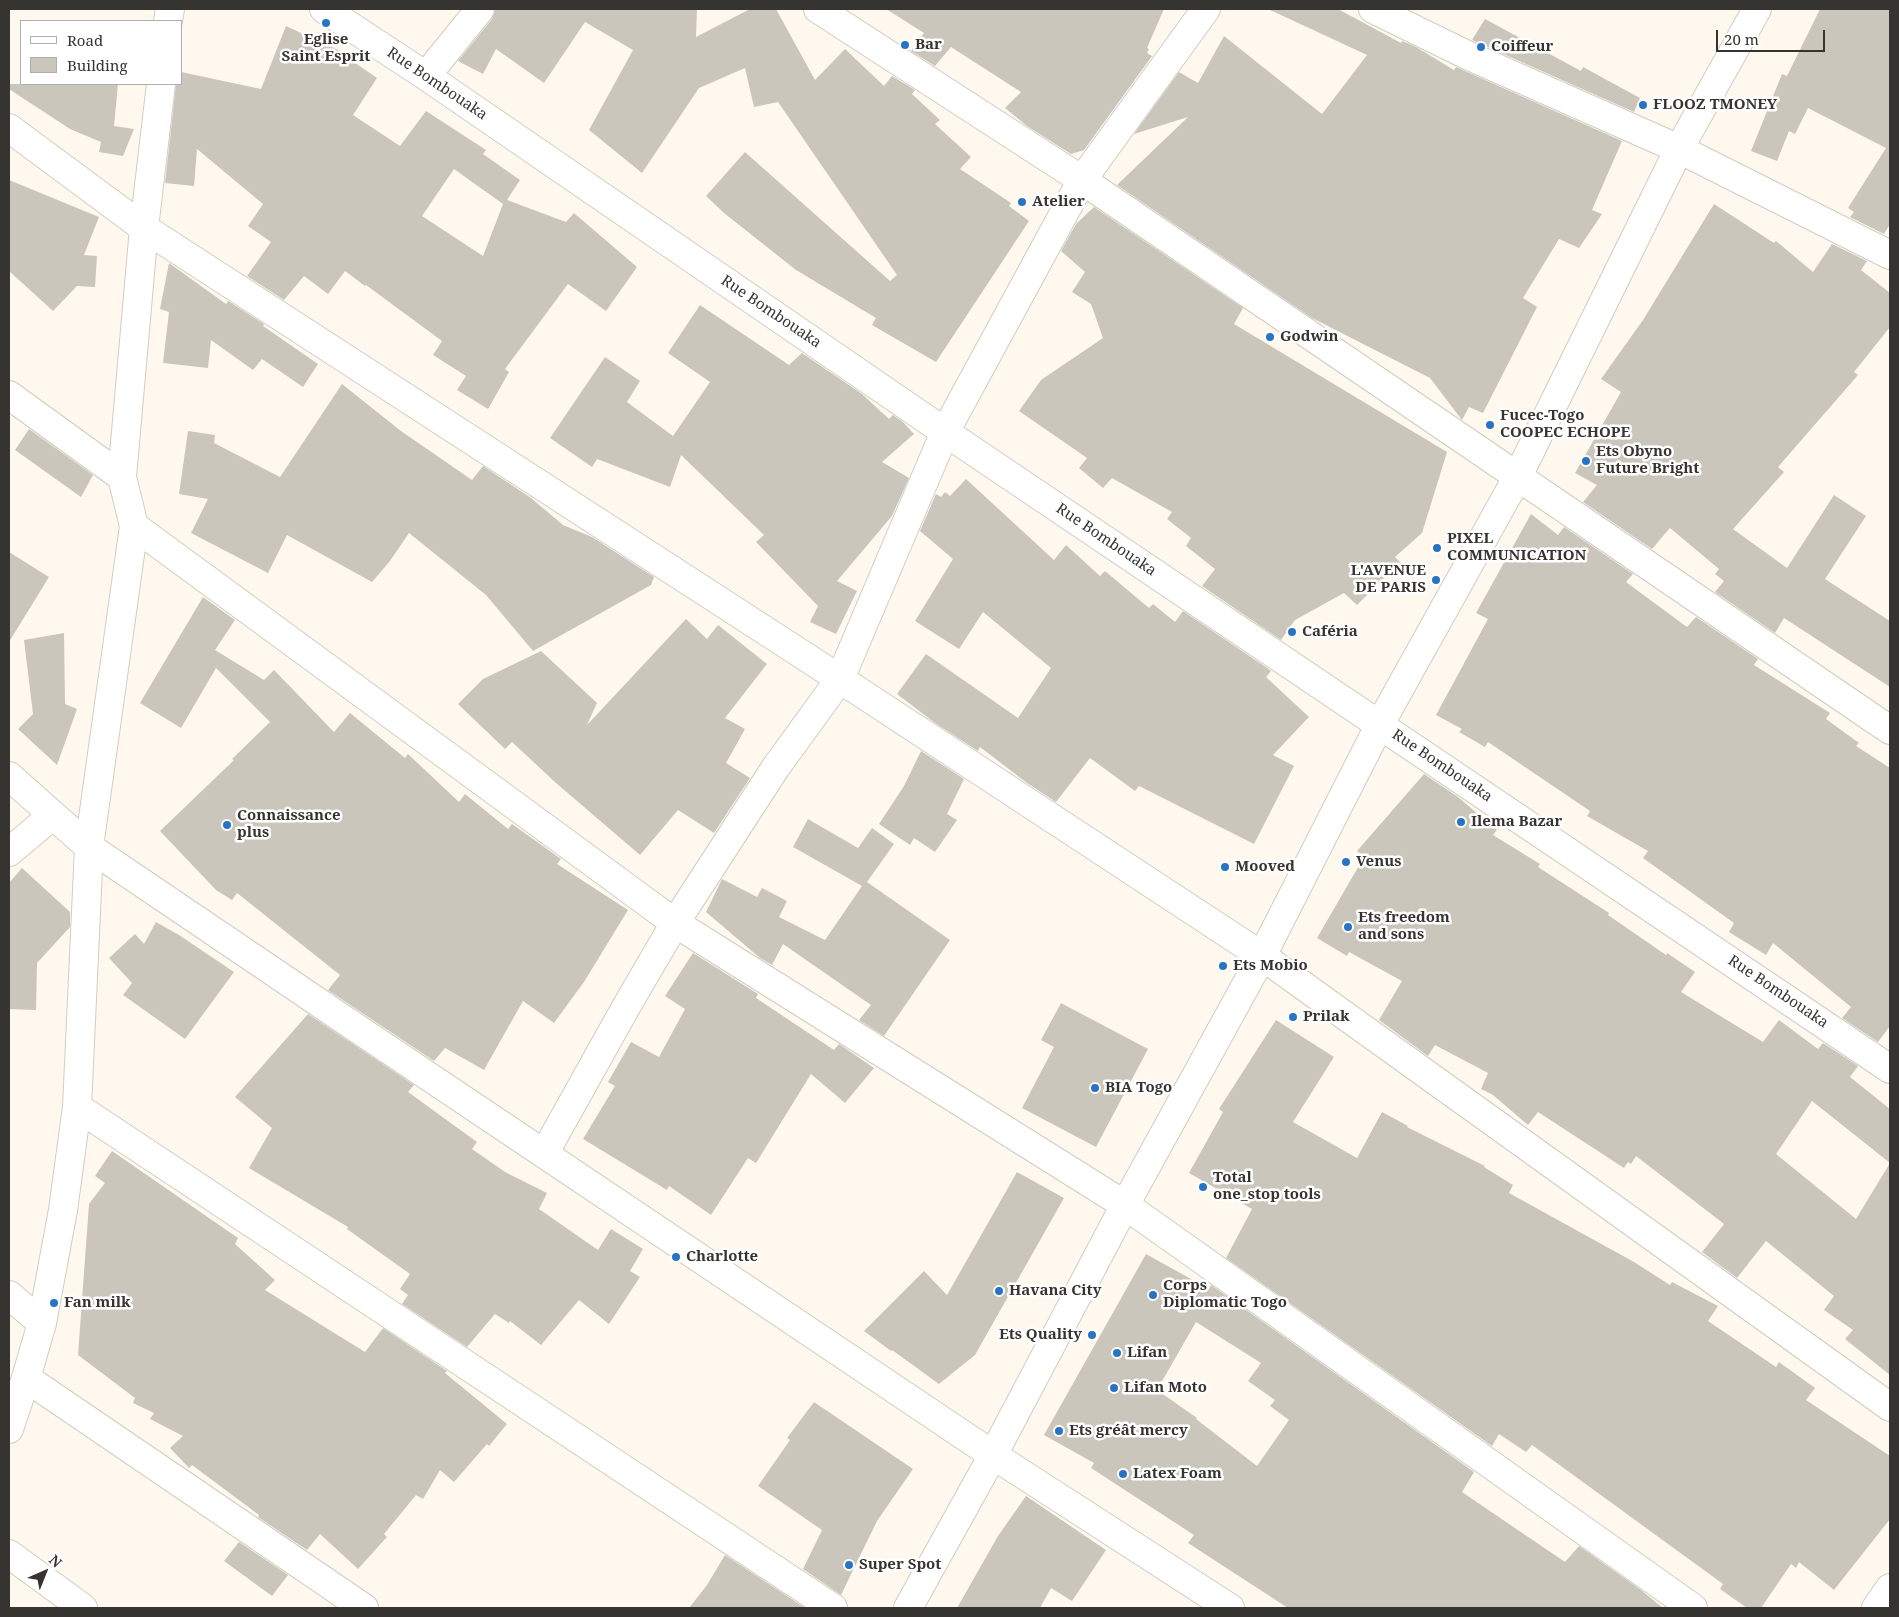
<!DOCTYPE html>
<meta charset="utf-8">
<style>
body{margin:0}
#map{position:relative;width:1899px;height:1617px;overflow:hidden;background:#fef8ee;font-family:"Noto Serif",serif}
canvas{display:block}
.frame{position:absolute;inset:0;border:10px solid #363430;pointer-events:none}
.legend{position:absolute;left:20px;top:20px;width:162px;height:65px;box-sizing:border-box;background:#fff;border:1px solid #afaeac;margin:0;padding:6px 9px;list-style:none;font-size:15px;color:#363430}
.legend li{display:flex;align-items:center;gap:10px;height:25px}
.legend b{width:25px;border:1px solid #afaeac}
.north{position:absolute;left:20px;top:1547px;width:50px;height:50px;-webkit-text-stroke:4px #fff;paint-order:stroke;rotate:44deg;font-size:14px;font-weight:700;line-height:20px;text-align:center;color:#363430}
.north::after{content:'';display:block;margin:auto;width:18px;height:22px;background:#363430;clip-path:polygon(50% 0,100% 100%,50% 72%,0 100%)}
.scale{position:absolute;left:1716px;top:30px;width:109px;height:22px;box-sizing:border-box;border:2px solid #363430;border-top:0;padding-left:6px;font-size:15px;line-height:18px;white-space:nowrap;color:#363430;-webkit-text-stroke:4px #fff;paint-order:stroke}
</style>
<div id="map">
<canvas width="1899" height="1617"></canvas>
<div class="frame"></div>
<ul class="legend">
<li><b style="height:6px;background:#fff"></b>Road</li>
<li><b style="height:14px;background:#cbc6bb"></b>Building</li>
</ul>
<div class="north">N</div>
<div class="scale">20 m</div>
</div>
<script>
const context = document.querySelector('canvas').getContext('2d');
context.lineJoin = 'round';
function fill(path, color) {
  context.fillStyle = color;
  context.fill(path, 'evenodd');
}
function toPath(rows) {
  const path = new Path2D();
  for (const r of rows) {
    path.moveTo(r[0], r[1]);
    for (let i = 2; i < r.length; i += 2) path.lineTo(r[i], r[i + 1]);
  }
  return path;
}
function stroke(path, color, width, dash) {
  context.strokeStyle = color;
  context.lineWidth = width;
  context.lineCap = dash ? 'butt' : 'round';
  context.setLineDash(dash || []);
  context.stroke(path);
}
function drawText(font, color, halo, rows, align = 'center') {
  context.font = font + ' "Noto Serif",serif';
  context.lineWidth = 5;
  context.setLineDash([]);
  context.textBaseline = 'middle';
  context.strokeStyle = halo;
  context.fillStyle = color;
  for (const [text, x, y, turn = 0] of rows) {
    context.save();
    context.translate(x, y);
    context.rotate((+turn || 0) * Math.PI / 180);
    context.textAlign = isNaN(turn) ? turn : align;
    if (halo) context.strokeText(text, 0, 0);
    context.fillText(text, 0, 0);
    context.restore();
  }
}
fill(toPath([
 [495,9,697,9,696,37,750,9,776,9,815,80,845,49,884,86,892,76,915,90,912,94,940,120,935,124,971,157,960,169,1011,203,1009,206,1029,221,936,362,872,325,876,318,796,270,724,213,706,196,745,152,890,281,897,275,778,102,754,107,745,68,699,88,642,173,589,130,633,50,585,22,544,83,496,49,483,74,458,61,492,19],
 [886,9,1164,9,1147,48,1149,49,1147,53,1152,56,1084,150,1071,154,1027,126,1005,108,1021,92,951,47,935,66,911,51,924,33],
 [1268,9,1338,9,1401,43,1402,41,1416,47,1454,70,1456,67,1622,141,1592,210,1602,214,1579,248,1559,239,1523,298,1537,307,1483,413,1469,407,1462,420,1430,378,1312,318,1117,185,1188,117,1134,134,1179,72,1198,83,1224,36,1322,114,1367,55],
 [1820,9,1890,9,1890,224,1884,234,1850,217,1854,212,1848,208,1886,148,1808,108,1795,134,1789,131,1777,161,1751,151,1782,74,1787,76],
 [1485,19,1581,71,1583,67,1640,98,1634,112,1472,40],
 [286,26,349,55,348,58,377,78,353,115,400,146,426,111,486,150,483,154,520,180,507,200,566,222,574,213,637,267,606,311,568,284,505,369,509,372,488,409,457,390,466,376,433,355,442,341,366,285,365,286,345,271,328,294,304,276,284,300,247,276,271,242,248,226,263,204,197,149,194,186,165,183,176,84,181,84,181,72,261,89],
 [454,169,503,204,483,256,422,216],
 [9,84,118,84,114,126,134,129,123,156,99,152,101,142,70,129,9,89],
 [9,180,99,217,84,255,97,256,95,287,77,286,53,311,9,271],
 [1714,204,1774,243,1776,241,1813,272,1832,244,1867,261,1861,270,1890,293,1890,327,1854,372,1858,375,1778,467,1784,472,1733,529,1787,568,1834,495,1866,516,1825,579,1890,621,1890,687,1784,618,1775,633,1715,592,1724,581,1715,574,1719,569,1670,528,1652,549,1583,502,1597,485,1575,473,1621,392,1601,379,1643,320],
 [1094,207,1243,308,1234,324,1447,452,1422,533,1395,557,1400,562,1357,605,1344,593,1295,620,1281,640,1202,586,1215,569,1186,546,1191,538,1167,519,1172,512,1112,478,1103,488,1079,468,1087,458,1019,411,1041,380,1103,338,1091,304,1072,292,1085,272,1061,251,1076,224],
 [169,263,226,304,228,301,264,324,263,326,318,364,303,387,262,359,253,370,211,340,208,368,163,363,169,312,160,309],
 [700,305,789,365,802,353,862,394,889,419,893,415,903,422,914,434,882,462,909,478,892,516,837,581,857,591,836,634,810,622,818,606,756,542,764,535,681,455,670,487,597,459,592,467,550,438,605,357,640,381,627,402,673,436,710,382,668,353],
 [342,384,401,431,472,480,483,466,531,498,563,525,592,537,654,577,651,585,533,651,486,595,409,533,390,561,372,582,287,535,268,573,191,533,208,499,179,494,188,431,215,435,214,443,280,477],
 [29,429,93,475,81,497,15,450],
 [966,479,1054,560,1066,545,1100,576,1105,571,1149,608,1153,604,1175,622,1183,611,1267,668,1271,671,1266,677,1309,717,1273,755,1294,766,1254,844,1139,786,1135,791,1090,758,1056,802,1027,783,980,747,978,751,935,723,897,694,926,654,1018,718,1051,668,983,612,959,649,915,621,953,559,920,531,936,494,941,497,945,492,950,496],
 [1531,514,1558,535,1564,527,1633,574,1626,582,1687,627,1696,617,1758,659,1754,665,1830,713,1826,719,1859,743,1856,746,1890,768,1890,1026,1878,1042,1842,1018,1851,1007,1773,943,1766,955,1729,932,1734,923,1643,858,1648,851,1587,816,1590,811,1488,742,1485,747,1459,732,1462,729,1436,715,1488,619,1476,613],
 [9,552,49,577,9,642],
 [203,597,235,620,215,650,264,680,274,670,334,732,350,713,405,758,408,754,459,802,465,794,508,829,512,824,561,859,557,864,628,910,584,982,554,1023,523,1001,484,1070,445,1048,434,1061,328,990,340,975,237,893,232,900,216,890,160,831,234,760,232,759,270,722,216,668,181,728,140,703],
 [686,619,707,639,718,625,767,664,725,718,745,729,726,763,750,778,714,833,678,810,640,855,556,783,512,742,505,749,458,704,483,679,541,651,597,703,587,725],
 [64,633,65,704,77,709,57,765,18,729,33,714,24,640],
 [921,751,964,779,947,814,957,820,935,852,914,838,910,845,879,824,904,786],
 [1424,774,1458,797,1497,830,1493,835,1540,864,1538,867,1609,913,1608,915,1666,955,1667,953,1695,972,1681,992,1763,1042,1779,1020,1818,1049,1823,1043,1858,1066,1850,1077,1890,1109,1890,1375,1845,1339,1853,1330,1824,1310,1834,1296,1766,1241,1737,1278,1702,1252,1724,1224,1636,1156,1631,1164,1628,1162,1624,1168,1538,1112,1528,1125,1493,1095,1481,1089,1488,1073,1435,1045,1428,1056,1379,1020,1402,981,1349,952,1347,956,1317,938,1364,857,1357,851],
 [1812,1101,1890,1163,1856,1219,1776,1154],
 [808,819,858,848,872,828,894,844,867,882,950,940,884,1036,859,1020,871,1005,783,944,772,965,760,958,706,912,722,879,757,897,762,888,787,901,779,917,825,940,862,886,793,847],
 [22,868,70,912,70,927,37,963,36,1010,9,1009,9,883],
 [156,922,179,935,234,972,185,1039,123,995,132,983,109,958,135,934,144,944],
 [693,953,758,994,756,998,834,1050,839,1044,874,1068,845,1103,811,1074,756,1163,748,1158,711,1215,669,1186,667,1190,583,1139,615,1086,608,1082,631,1042,659,1057,685,1009,665,996],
 [1061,1003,1148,1049,1096,1147,1022,1108,1054,1047,1041,1040],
 [308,1014,414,1085,408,1092,477,1142,472,1149,505,1172,547,1193,539,1209,598,1250,611,1229,643,1249,630,1271,640,1277,609,1324,579,1300,541,1345,510,1321,509,1323,495,1314,467,1347,402,1304,408,1295,400,1289,410,1274,347,1229,348,1227,249,1168,272,1128,235,1097],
 [1276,1020,1334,1057,1293,1122,1357,1158,1382,1112,1408,1126,1407,1127,1485,1166,1484,1167,1513,1185,1509,1193,1634,1262,1670,1285,1672,1282,1718,1306,1708,1321,1776,1367,1779,1362,1815,1388,1806,1400,1890,1456,1890,1519,1834,1590,1799,1562,1796,1568,1791,1564,1761,1608,1747,1608,1720,1589,1723,1584,1532,1445,1526,1452,1499,1434,1492,1446,1226,1258,1252,1209,1189,1173,1223,1112,1219,1109],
 [112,1151,238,1238,235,1244,275,1280,265,1290,365,1352,383,1328,447,1371,445,1373,507,1424,489,1446,487,1444,454,1482,440,1470,423,1499,416,1495,384,1534,387,1537,358,1569,320,1534,307,1550,258,1517,259,1515,192,1465,189,1468,170,1448,183,1436,150,1419,154,1413,133,1403,135,1398,78,1355,89,1204,105,1183,95,1176],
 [1017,1172,1064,1198,975,1355,939,1384,892,1350,891,1351,864,1331,924,1271,947,1295],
 [1146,1254,1209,1289,1211,1285,1474,1472,1462,1492,1565,1562,1579,1546,1641,1590,1663,1608,1288,1608,1188,1543,1194,1535,1091,1468,1094,1463,1044,1435],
 [1196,1322,1261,1363,1248,1381,1275,1400,1270,1406,1289,1420,1257,1466,1196,1419,1197,1418,1157,1390],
 [814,1402,913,1469,877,1521,841,1595,803,1569,822,1530,758,1486,790,1440,787,1438],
 [1026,1496,1106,1550,1072,1601,1051,1588,1040,1608,957,1608,998,1536],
 [239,1542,288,1575,272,1596,224,1561],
 [725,1555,805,1608,689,1608,707,1585]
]), '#cbc6bb');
const street = toPath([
 [324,9,426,76,945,432,1890,1069],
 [818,9,1082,180,1890,730],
 [1373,9,1467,55,1679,149,1890,255],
 [168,21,170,9],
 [426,76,480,9],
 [9,128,144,228,840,679,1262,956,1890,1407],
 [9,395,122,477],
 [134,526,675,923,1125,1205,1693,1608],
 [9,776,89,847,349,1023,993,1455],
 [9,852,53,815],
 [77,1107,833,1608],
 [544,1154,626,1007,675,923,776,767,840,679,945,432,1082,180,1206,9],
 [9,1295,42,1323],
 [26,1378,364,1608],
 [9,1429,26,1378,42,1323,63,1210,77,1107,89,847,134,526,122,477,144,228,161,84],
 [1876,1608,1890,1588]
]);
const secondary = toPath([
 [993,1455,1230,1608],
 [9,1554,83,1608],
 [908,1608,993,1455,1125,1205,1262,956,1380,724,1517,478,1679,149,1757,9]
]);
stroke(street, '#d2ccc1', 30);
stroke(secondary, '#d2ccc1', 30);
stroke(street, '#fff', 28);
stroke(secondary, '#fff', 28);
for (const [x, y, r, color] of [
 [326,23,5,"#2973c3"],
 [905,45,5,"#2973c3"],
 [1481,47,5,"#2973c3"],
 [1643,105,5,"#2973c3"],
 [1022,202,5,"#2973c3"],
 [1270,337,5,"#2973c3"],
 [1490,425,5,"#2973c3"],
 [1586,461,5,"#2973c3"],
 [1437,548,5,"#2973c3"],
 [1436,580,5,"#2973c3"],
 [1292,632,5,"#2973c3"],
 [1461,822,5,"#2973c3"],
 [227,825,5,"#2973c3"],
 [1346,862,5,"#2973c3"],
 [1225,867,5,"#2973c3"],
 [1348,927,5,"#2973c3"],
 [1223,966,5,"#2973c3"],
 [1293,1017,5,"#2973c3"],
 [1095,1088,5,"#2973c3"],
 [1203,1187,5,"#2973c3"],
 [676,1257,5,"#2973c3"],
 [999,1291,5,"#2973c3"],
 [1153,1295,5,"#2973c3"],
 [54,1303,5,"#2973c3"],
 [1092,1335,5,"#2973c3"],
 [1117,1353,5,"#2973c3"],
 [1114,1388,5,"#2973c3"],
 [1059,1431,5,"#2973c3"],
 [1123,1474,5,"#2973c3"],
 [849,1565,5,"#2973c3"]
]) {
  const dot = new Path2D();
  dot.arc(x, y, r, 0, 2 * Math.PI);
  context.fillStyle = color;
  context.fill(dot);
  stroke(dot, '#fff', 2);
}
drawText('bold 15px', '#363430', '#fff', [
 ["Eglise",326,40,"center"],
 ["Saint Esprit",326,57,"center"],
 ["Bar",915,45],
 ["Coiffeur",1491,47],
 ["FLOOZ TMONEY",1653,105],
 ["Atelier",1032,202],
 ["Godwin",1280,337],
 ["Fucec-Togo",1500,416],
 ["COOPEC ECHOPE",1500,433],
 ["Ets Obyno",1596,452],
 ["Future Bright",1596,469],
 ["PIXEL",1447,539],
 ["COMMUNICATION",1447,556],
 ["L'AVENUE",1426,571,"right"],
 ["DE PARIS",1426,588,"right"],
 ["Caféria",1302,632],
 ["Connaissance",237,816],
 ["plus",237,833],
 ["Ilema Bazar",1471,822],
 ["Venus",1356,862],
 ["Mooved",1235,867],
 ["Ets freedom",1358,918],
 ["and sons",1358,935],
 ["Ets Mobio",1233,966],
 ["Prilak",1303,1017],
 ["BIA Togo",1105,1088],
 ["Total",1213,1178],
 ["one_stop tools",1213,1195],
 ["Charlotte",686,1257],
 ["Corps",1163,1286],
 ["Diplomatic Togo",1163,1303],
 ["Havana City",1009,1291],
 ["Fan milk",64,1303],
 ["Ets Quality",1082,1335,"right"],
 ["Lifan",1127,1353],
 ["Lifan Moto",1124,1388],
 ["Ets gréât mercy",1069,1431],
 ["Latex Foam",1133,1474],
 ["Super Spot",859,1565]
], 'left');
drawText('15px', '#363430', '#fff', [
 ["Rue Bombouaka",437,84,34],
 ["Rue Bombouaka",771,312,34],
 ["Rue Bombouaka",1106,540,34],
 ["Rue Bombouaka",1442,766,34],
 ["Rue Bombouaka",1778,992,34]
]);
</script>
